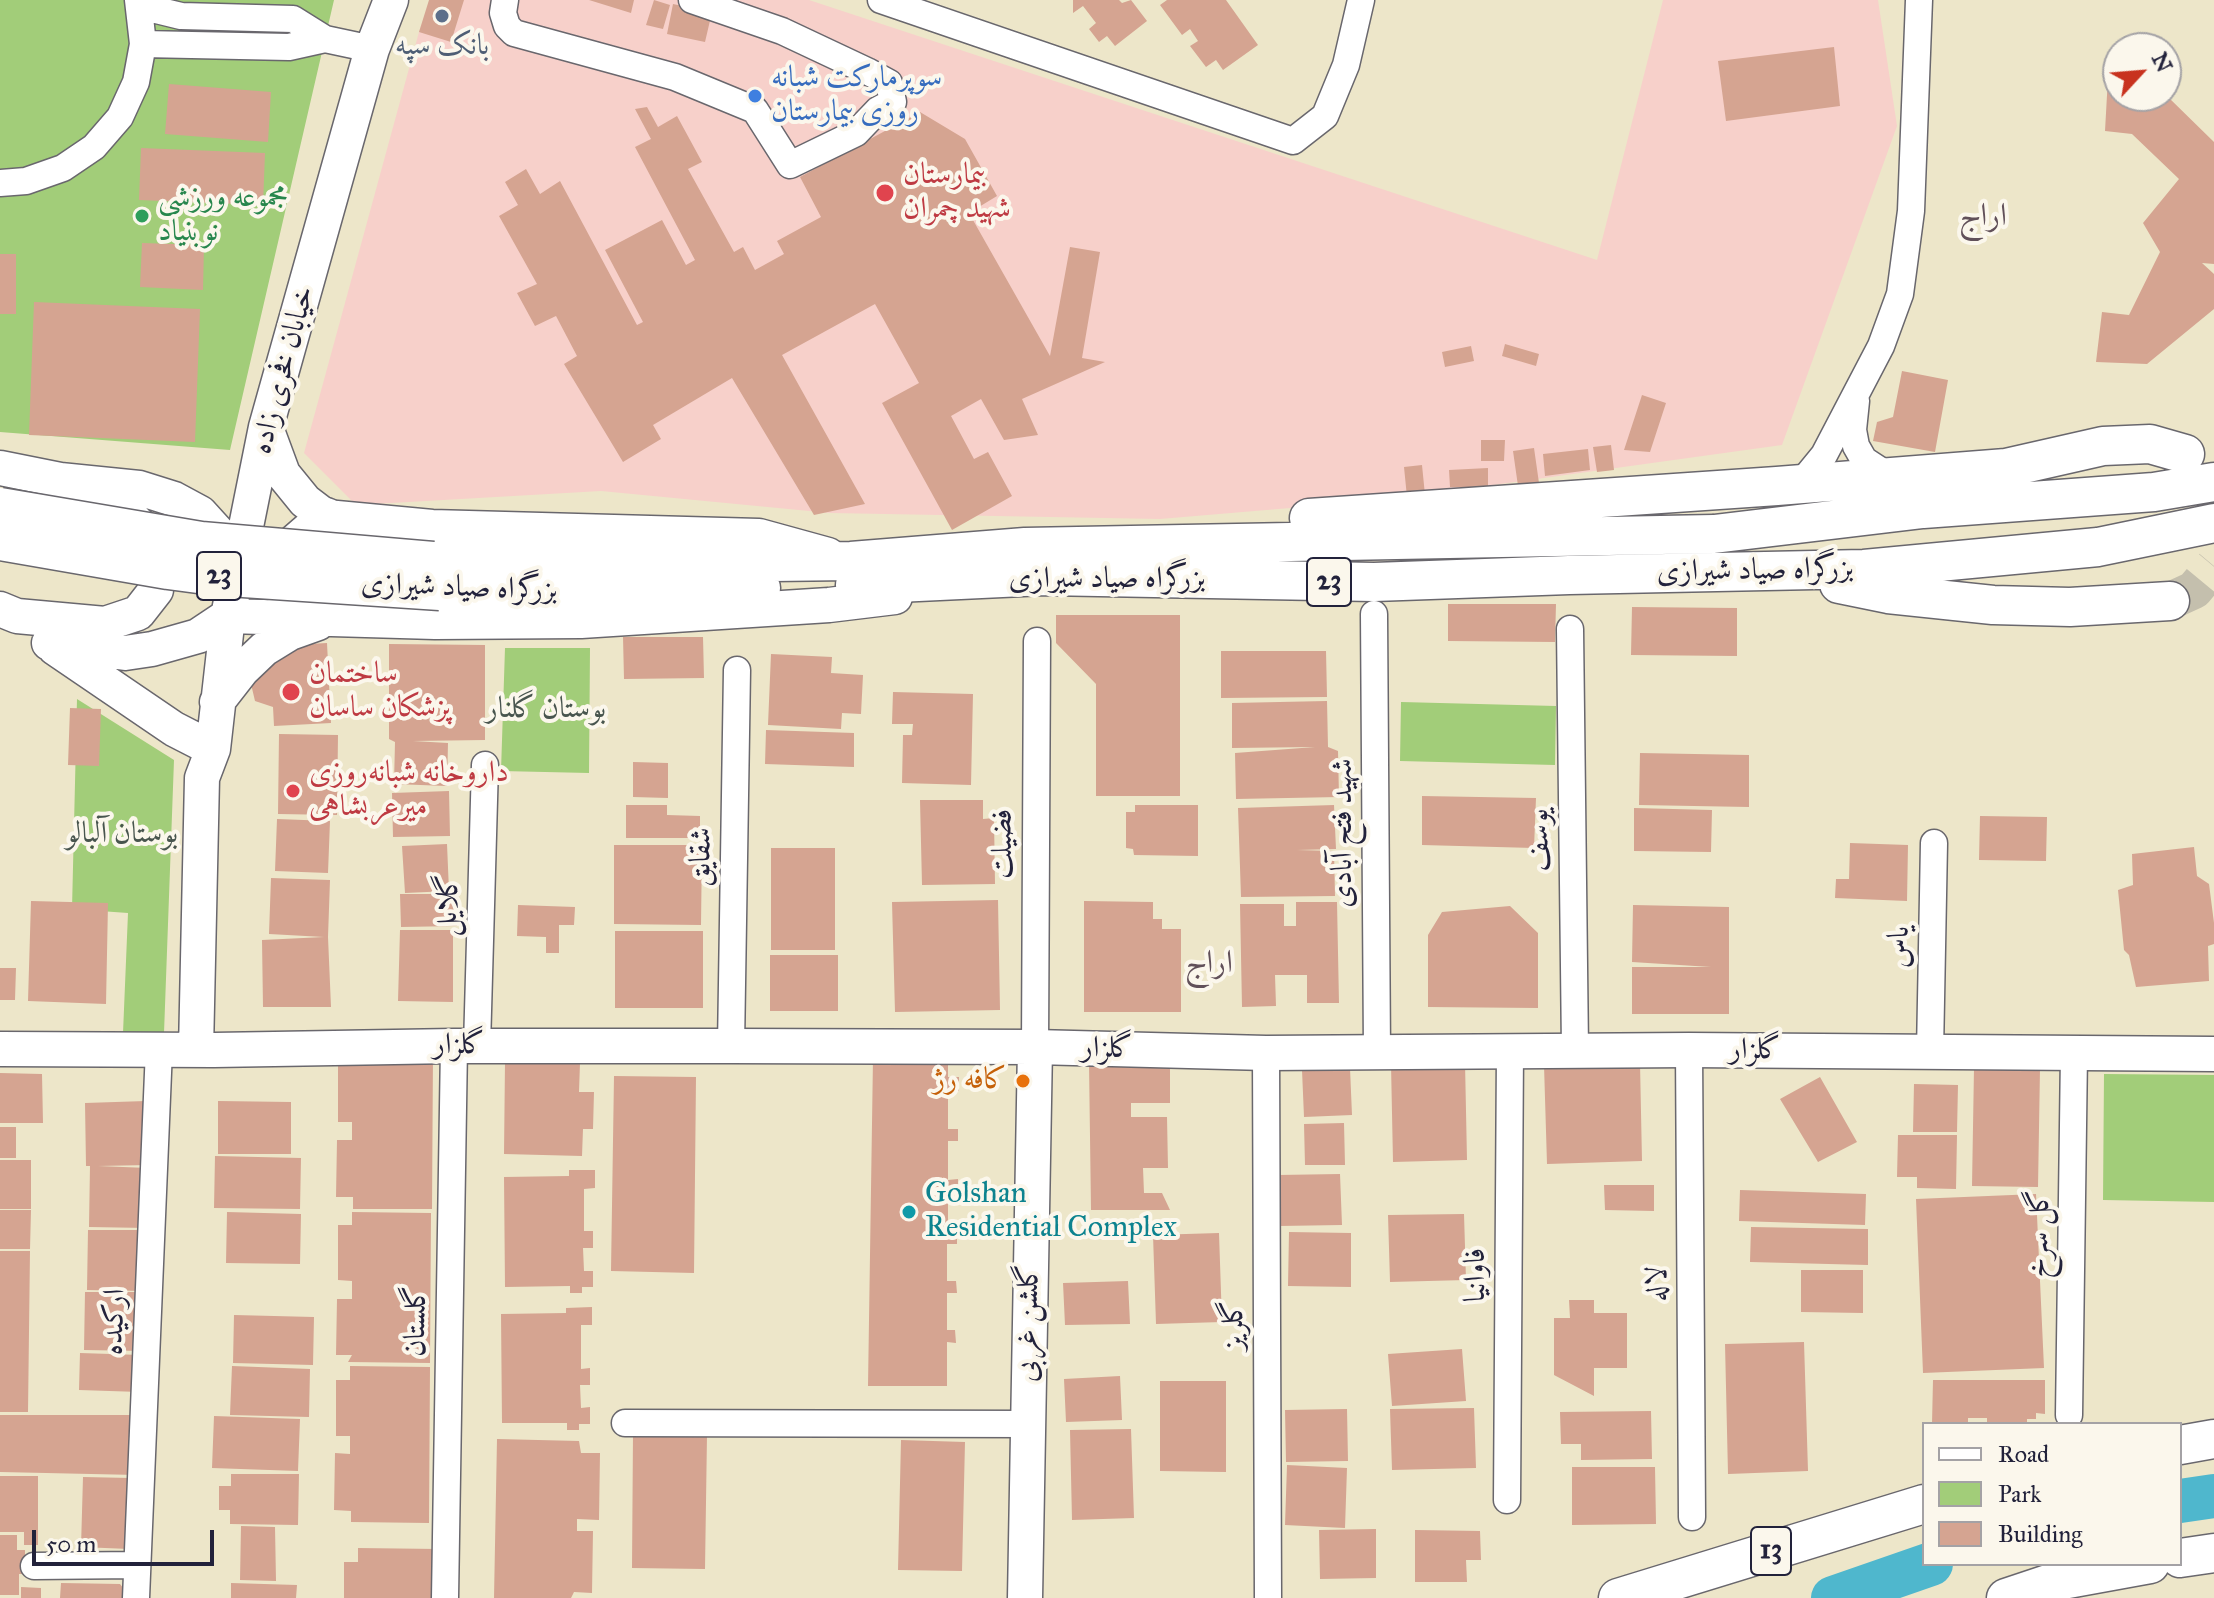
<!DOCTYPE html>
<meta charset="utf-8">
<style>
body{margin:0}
#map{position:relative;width:2214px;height:1598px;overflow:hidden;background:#ede6c9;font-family:"IM FELL Great Primer",serif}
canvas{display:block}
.legend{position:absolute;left:1922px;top:1422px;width:260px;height:144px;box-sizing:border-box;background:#fbf7ec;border:2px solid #a4a2a5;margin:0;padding:10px 14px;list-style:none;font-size:24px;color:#22223b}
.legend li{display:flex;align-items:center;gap:16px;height:40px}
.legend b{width:40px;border:2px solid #a4a2a5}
.north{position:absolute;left:2102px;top:32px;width:80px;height:80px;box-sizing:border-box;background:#fbf7ec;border:2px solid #a4a2a5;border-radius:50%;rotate:64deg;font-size:22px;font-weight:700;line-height:32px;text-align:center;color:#22223b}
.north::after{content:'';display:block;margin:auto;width:28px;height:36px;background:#c8321e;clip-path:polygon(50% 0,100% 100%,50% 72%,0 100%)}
.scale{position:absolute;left:32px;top:1530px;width:182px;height:36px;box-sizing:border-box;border:4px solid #22223b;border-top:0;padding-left:10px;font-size:24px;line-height:28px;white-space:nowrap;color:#22223b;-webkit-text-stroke:6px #fbf7ec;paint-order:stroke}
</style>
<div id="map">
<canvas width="2214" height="1598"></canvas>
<ul class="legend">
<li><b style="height:10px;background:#fff"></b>Road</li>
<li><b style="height:22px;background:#a2cd79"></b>Park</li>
<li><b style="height:22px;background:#d5a491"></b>Building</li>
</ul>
<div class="north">N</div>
<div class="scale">50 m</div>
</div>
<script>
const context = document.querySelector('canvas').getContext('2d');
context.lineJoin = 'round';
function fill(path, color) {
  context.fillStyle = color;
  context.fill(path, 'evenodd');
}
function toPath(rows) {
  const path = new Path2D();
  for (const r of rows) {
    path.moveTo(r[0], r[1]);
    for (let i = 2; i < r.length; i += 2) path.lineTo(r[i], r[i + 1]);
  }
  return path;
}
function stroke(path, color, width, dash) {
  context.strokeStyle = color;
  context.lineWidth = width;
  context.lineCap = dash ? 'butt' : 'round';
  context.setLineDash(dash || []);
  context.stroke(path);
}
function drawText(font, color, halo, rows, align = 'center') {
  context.font = font + ' "IM FELL Great Primer",Amiri,serif';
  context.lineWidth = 8;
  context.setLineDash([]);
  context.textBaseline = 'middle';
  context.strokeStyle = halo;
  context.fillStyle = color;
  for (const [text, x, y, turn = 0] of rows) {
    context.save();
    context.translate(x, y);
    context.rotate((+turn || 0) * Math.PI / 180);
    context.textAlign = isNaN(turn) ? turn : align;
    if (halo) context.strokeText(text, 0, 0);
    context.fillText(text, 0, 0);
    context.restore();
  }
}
fill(toPath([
 [430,0,809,0,1597,260,1663,0,1878,0,1897,126,1782,445,1385,500,1160,519,830,513,601,491,356,505,304,453,419,32]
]), '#f7d0ca');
fill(toPath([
 [0,0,334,0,230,450,0,432],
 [505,648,590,648,589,773,501,771],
 [77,699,174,760,164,1033,123,1033,128,913,72,909],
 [1401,702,1556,706,1555,765,1400,761],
 [2104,1074,2214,1075,2214,1202,2103,1200]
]), '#a2cd79');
stroke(toPath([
 [2180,1501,2214,1496],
 [1833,1598,1931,1564]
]), '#4fb7cd', 44);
fill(toPath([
 [429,0,464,0,451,42,419,32],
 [589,0,634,0,631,13],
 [654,0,670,5,663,29,646,25],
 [1073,0,1119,0,1122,3,1131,0,1147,21,1115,46,1107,36,1099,42,1089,29,1096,23,1083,6,1073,13],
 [1167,0,1226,0,1258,45,1223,70,1216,60,1206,67,1190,46,1198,41,1190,29,1182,35,1160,5],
 [673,4,712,12,705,42,667,34],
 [1834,47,1840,106,1726,121,1718,61],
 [2109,59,2118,60,2118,96,2167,96,2214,142,2214,264,2202,263,2214,274,2214,309,2147,364,2096,362,2102,312,2129,315,2160,252,2143,223,2179,179,2132,134,2105,131],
 [169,84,271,92,268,142,165,134],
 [647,107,658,127,677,116,702,162,688,169,734,252,743,247,755,270,784,254,777,241,821,217,800,177,920,112,965,139,997,196,969,213,1050,356,1070,247,1100,252,1082,358,1105,362,1022,399,1038,435,1004,440,981,399,951,416,974,459,988,452,1012,496,952,530,882,403,919,383,875,304,782,355,865,504,814,515,732,378,653,425,661,439,623,462,564,364,577,356,556,316,535,326,517,293,537,284,499,216,518,205,505,182,526,169,540,194,560,181,637,325,643,322,605,250,662,220,686,265,695,260,635,147,651,139,635,109],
 [141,148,265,153,263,205,139,200],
 [142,243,204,245,203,290,140,287],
 [0,254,16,254,16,314,0,314],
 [34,302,200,309,195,442,29,435],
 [1505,344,1539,354,1536,366,1502,356],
 [1471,346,1474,361,1445,367,1442,352],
 [1902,371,1948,380,1935,452,1873,441,1877,422,1893,417],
 [1642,395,1666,403,1650,452,1624,450],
 [1481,440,1505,440,1504,461,1481,461],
 [1611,445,1614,470,1597,472,1593,447],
 [1534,448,1539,483,1518,486,1513,451],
 [1588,449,1590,470,1545,476,1543,454],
 [1422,465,1425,495,1407,497,1404,467],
 [1488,468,1488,487,1450,487,1449,470],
 [1448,604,1556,604,1555,642,1448,641],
 [1632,607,1737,608,1737,656,1631,655],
 [1056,615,1180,615,1180,796,1096,796,1096,684,1056,643],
 [623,637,703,637,704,678,624,679],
 [327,643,331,723,274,726,273,707,255,701,251,684,289,645],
 [389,644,485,645,485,740,413,741,448,743,447,786,394,784,395,742,389,739],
 [1221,651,1326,651,1327,697,1221,698],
 [771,654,832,657,831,673,863,675,861,714,842,713,841,729,768,725],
 [893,692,973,694,971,785,902,783,903,735,912,735,913,724,892,724],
 [1327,701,1328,747,1338,751,1339,797,1236,799,1235,753,1315,747,1232,748,1232,703],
 [70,708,101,709,99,766,68,765],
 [766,730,854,733,854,767,765,764],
 [279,734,338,735,337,815,278,814],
 [1640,753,1749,755,1749,807,1639,805],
 [633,762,668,763,668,798,633,797],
 [449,791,450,836,393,837,392,793],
 [1422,796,1536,798,1534,848,1422,845],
 [920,800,983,800,983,819,994,818,995,884,922,885],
 [626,805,667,805,667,815,700,816,700,838,626,838],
 [1135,805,1198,805,1198,856,1134,855,1133,849,1126,848,1126,812,1135,812],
 [1334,805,1336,849,1297,850,1334,851,1335,896,1241,897,1238,808],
 [1634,808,1712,810,1711,852,1634,851],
 [1980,816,2047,817,2046,861,1979,860],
 [277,819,330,821,328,873,275,871],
 [1850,843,1908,845,1907,901,1835,898,1836,879,1849,879],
 [447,844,449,891,405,893,402,846],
 [614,845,702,845,701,925,614,924],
 [2194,847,2197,876,2209,884,2214,923,2214,944,2208,946,2209,981,2136,987,2129,955,2124,950,2118,890,2133,885,2132,854],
 [771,848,835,848,835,950,771,950],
 [271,878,330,880,328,937,331,1007,263,1007,262,940,324,937,269,934],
 [400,894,457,894,457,926,401,927],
 [998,900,1000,1010,895,1012,892,902],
 [31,901,108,903,106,1004,28,1001],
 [1084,901,1153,902,1153,919,1162,919,1162,929,1181,929,1181,1012,1084,1012],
 [1296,902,1337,902,1339,1003,1307,1003,1307,975,1275,975,1276,1006,1242,1007,1240,904,1284,904,1284,926,1296,926],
 [518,905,575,907,574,925,559,925,559,953,546,953,546,937,517,936],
 [1633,905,1729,907,1729,1014,1632,1014,1632,967,1711,967,1632,962],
 [1510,906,1538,933,1538,1008,1428,1007,1428,935,1442,912],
 [400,930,453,930,453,1002,398,1001],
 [615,931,703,931,703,1008,615,1008],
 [770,955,838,955,838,1011,770,1011],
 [0,968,16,968,15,1000,0,1000],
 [352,1052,433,1053,432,1209,353,1209,353,1197,336,1197,337,1140,352,1140,352,1122,338,1122,338,1066,352,1066],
 [873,1058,948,1060,948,1077,959,1077,959,1091,948,1092,948,1129,958,1129,958,1141,948,1141,948,1180,958,1179,958,1192,948,1192,948,1231,957,1232,957,1244,947,1244,947,1281,956,1281,957,1293,947,1293,947,1330,955,1330,956,1343,947,1342,947,1386,868,1386],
 [505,1062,580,1063,579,1092,594,1092,593,1129,583,1129,582,1156,504,1154],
 [1170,1062,1170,1103,1131,1103,1131,1117,1167,1117,1168,1168,1143,1168,1144,1193,1162,1193,1170,1210,1091,1210,1089,1063],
 [1465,1062,1467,1160,1393,1162,1391,1064],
 [1640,1063,1642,1161,1547,1164,1544,1065],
 [1350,1068,1352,1115,1304,1117,1302,1070],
 [1974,1068,2040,1069,2038,1187,1972,1186],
 [0,1073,42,1074,43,1123,0,1123],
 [614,1076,696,1077,694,1273,611,1271],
 [1820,1077,1857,1142,1818,1162,1780,1099],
 [1914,1084,1958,1085,1957,1132,1913,1132],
 [146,1101,149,1165,98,1166,148,1168,147,1228,89,1227,90,1166,86,1166,85,1103],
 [218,1101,291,1102,291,1154,218,1154],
 [1344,1123,1345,1165,1305,1165,1304,1124],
 [0,1127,16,1127,16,1158,0,1158],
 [1898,1135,1957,1135,1956,1189,1917,1188,1917,1177,1897,1177],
 [215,1156,301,1158,300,1209,214,1208],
 [0,1160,31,1160,31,1209,0,1209],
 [569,1170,595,1170,595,1188,584,1189,584,1231,593,1231,593,1248,583,1248,584,1271,593,1271,593,1287,582,1287,582,1293,570,1293,570,1286,505,1287,504,1177,569,1176],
 [1340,1174,1342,1225,1279,1226,1278,1175],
 [1604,1185,1654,1185,1654,1211,1605,1210],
 [1740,1190,1866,1194,1865,1225,1739,1221],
 [2036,1194,2044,1368,1923,1373,1916,1199],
 [0,1210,31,1210,30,1249,0,1249],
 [227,1212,301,1214,300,1264,226,1263],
 [352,1212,431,1213,430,1363,348,1362,352,1355,336,1355,337,1299,352,1299,352,1281,338,1280,338,1225,352,1225],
 [1464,1214,1466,1280,1390,1282,1388,1215],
 [1751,1227,1868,1229,1868,1265,1750,1262],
 [88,1230,146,1230,146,1291,87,1290],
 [1289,1232,1351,1233,1351,1287,1288,1286],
 [1219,1233,1222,1322,1156,1324,1153,1235],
 [0,1251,30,1251,28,1412,0,1412],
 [1801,1270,1863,1270,1863,1313,1801,1312],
 [1128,1281,1130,1324,1065,1325,1063,1283],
 [85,1292,143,1292,143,1351,84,1350],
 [1569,1300,1594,1300,1594,1313,1627,1313,1627,1368,1594,1368,1594,1396,1554,1375,1554,1318,1570,1318],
 [592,1307,592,1325,581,1325,581,1369,590,1368,590,1385,580,1385,581,1408,590,1407,590,1424,579,1424,579,1430,567,1430,567,1423,502,1423,501,1314,566,1313,566,1308],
 [234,1315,314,1317,313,1365,233,1363],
 [1804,1342,1808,1471,1728,1474,1725,1344],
 [1462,1349,1466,1401,1392,1406,1388,1354],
 [80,1353,141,1355,140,1392,79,1390],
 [232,1366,310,1369,309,1417,230,1415],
 [350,1366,430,1367,429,1523,351,1522,351,1511,334,1510,335,1453,350,1454,350,1436,336,1436,336,1380,350,1380],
 [1120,1376,1122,1420,1066,1422,1064,1379],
 [1933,1380,2045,1380,2045,1414,2036,1413,2036,1419,2027,1419,2027,1424,1987,1424,1987,1418,1968,1418,1968,1424,1932,1424],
 [1160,1381,1226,1381,1226,1472,1160,1471],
 [1474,1408,1476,1468,1392,1470,1390,1409],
 [1347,1409,1348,1461,1286,1462,1285,1410],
 [1651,1411,1652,1459,1581,1460,1581,1444,1561,1444,1560,1412],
 [0,1415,137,1415,137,1475,0,1472],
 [214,1416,300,1419,298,1471,212,1468],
 [1131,1429,1134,1518,1072,1520,1070,1430],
 [633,1434,707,1435,705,1569,632,1568],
 [497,1439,579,1441,581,1453,600,1453,599,1520,577,1519,577,1531,593,1531,592,1593,574,1592,571,1598,494,1598],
 [901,1440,965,1442,962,1571,898,1570],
 [1287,1465,1347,1468,1345,1528,1285,1525],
 [1572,1467,1655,1467,1656,1524,1572,1525],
 [231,1474,299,1474,298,1525,230,1524,230,1510,219,1510,219,1486,231,1486],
 [0,1476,38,1476,38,1545,24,1545,24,1532,0,1532],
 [83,1477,131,1478,129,1549,81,1547],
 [241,1526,275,1527,276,1581,240,1580],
 [1376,1529,1376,1578,1320,1579,1319,1530],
 [1415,1530,1480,1531,1481,1560,1466,1560,1467,1582,1415,1582],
 [0,1535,17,1535,17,1550,25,1550,25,1574,19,1574,19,1595,0,1595],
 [358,1548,438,1549,438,1598,344,1598,344,1562,358,1562],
 [61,1583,120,1584,131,1598,60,1598],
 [231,1583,297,1585,296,1598,231,1598],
 [21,1587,41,1588,41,1598,21,1598]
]), '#d5a491');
stroke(toPath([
 [2170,601,2194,590,2214,566]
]), '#c4bfad', 38, [38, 19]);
const minor = toPath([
 [505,0,503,13,507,26,514,33,675,77,755,110,790,165,856,133,878,110,893,102,889,83,867,71,782,31,692,0],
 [881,0,1293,141,1325,116,1346,65,1361,0],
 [140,6,181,16,293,19,325,39,372,49],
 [143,44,289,47,325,39],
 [0,183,26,181,63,168,94,147,120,117,136,82,143,44,138,0],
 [1856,401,1853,430,1856,446,1864,460,1890,477],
 [1788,483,1806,477,1824,455,1881,346,1900,294,1911,211,1919,0],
 [1374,614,1377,1052],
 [1570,629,1575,1050],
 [477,1046,485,765],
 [731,1046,737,670],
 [1035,1047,1037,641],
 [1689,1050,1692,1517],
 [1930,1052,1934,843],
 [1266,1053,1268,1598],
 [2069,1415,2074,1053],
 [625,1423,1027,1424],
 [1507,1500,1510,1050],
 [34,1566,137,1565],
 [136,1598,159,1049],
 [445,1598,454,1046]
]);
const major = toPath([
 [266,428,283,474,305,501,326,517,432,527,759,536,828,555],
 [0,468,60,480,139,488,174,499,200,513,220,535,234,560],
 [0,609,17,616,105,624,138,613,156,590,157,557,145,531,129,515,60,480],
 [49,643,125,653,152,649,198,636,228,616,435,622,581,621,829,605,895,597],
 [55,648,174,729,213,749],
 [217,702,242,670,264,649,290,633,318,623],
 [0,1049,214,1050,454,1046,731,1046,1035,1047,1266,1053,1689,1050,2214,1054],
 [196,1050,202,778,213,749,228,616,266,427,372,49,391,0],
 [1025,1598,1035,1047]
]);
const highway = toPath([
 [1309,518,1777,486,2006,468,2103,446,2150,444,2185,454],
 [433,561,615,564,851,561,1025,547,1714,534,1923,509,2154,492,2214,482],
 [1839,584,1888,594,1993,605,2070,607,2170,601],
 [855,585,1044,576,1374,582,1569,575,1864,569,2098,547,2214,523],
 [440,591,639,592,761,588],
 [304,618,280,584,280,571,296,543,326,517],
 [2180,1445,2214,1439],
 [2180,1558,2214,1553],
 [1618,1598,1924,1504],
 [2006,1598,2057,1581,2150,1564]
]);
stroke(minor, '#69676d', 29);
stroke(major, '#69676d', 37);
stroke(highway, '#69676d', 41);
stroke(minor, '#fff', 26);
stroke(major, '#fff', 34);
stroke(highway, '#fff', 38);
const highwayBridge = toPath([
 [0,507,201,541,433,561],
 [0,541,168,570,213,576,440,591]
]);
stroke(highwayBridge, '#69676d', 41, []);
stroke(highwayBridge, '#fff', 38);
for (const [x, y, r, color] of [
 [442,16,8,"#5c6f8a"],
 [755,96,8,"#3f7fe0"],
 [885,193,10,"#e0444e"],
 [142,216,8,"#2e9e5b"],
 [291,692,10,"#e0444e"],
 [293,791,8,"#e0444e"],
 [1023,1081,8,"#e8710a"],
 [909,1212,8,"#0f9aa8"]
]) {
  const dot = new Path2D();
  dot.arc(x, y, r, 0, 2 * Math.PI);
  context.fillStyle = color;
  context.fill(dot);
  stroke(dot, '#fbf7ec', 3);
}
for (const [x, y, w] of [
 [219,576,44],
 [1329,582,44],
 [1771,1551,40]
]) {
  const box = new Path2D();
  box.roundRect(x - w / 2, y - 24, w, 48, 6);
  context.fillStyle = '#fbf7ec';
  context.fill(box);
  stroke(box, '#22223b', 2);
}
drawText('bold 28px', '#22223b', null, [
 ["23",219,576],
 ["23",1329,582],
 ["13",1771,1551]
]);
drawText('30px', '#4e5e75', '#fbf7ec', [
 ["بانک سپه",442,47]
]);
drawText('30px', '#366cbe', '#fbf7ec', [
 ["سوپرمارکت شبانه",771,79],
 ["روزی بیمارستان",771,113]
], 'left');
drawText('30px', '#be3a42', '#fbf7ec', [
 ["بیمارستان",903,176],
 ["شهید چمران",903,210],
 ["ساختمان",309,675],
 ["پزشکان ساسان",309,709],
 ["داروخانه شبانه‌روزی",309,774],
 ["میرعربشاهی",309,808]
], 'left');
drawText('30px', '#27864d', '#fbf7ec', [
 ["مجموعه ورزشی",158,199],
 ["نوبنیاد",158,233]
], 'left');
drawText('30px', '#22223b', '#fbf7ec', [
 ["خیابان فخری زاده",284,370,-75],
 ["بزرگراه صیاد شیرازی",1755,571,-1],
 ["بزرگراه صیاد شیرازی",1107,580],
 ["بزرگراه صیاد شیرازی",459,588,2],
 ["شهید فتح آبادی",1344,833,-90],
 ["یوسف",1540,840,-91],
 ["فضیلت",1004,844,-90],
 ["شقایق",702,857,-89],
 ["گلایل",449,905,-88],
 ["یاس",1900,947,-89],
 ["گلزار",459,1046],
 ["گلزار",1107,1049,1],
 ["گلزار",1755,1051],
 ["گل سرخ",2040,1234,-89],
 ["فاوانیا",1477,1275,-90],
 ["لاله",1659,1284,-90],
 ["گلستان",417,1321,-89],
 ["ارکیده",115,1322,-88],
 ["گلشن غربی",1029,1323,-89],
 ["گلریز",1235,1325,-90]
]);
drawText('30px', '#48554e', '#fbf7ec', [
 ["بوستان گلنار",546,710],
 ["بوستان آلبالو",122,835]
]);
drawText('30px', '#c56008', '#fbf7ec', [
 ["کافه رژ",1007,1081]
], 'right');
drawText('30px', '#0d838f', '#fbf7ec', [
 ["Golshan",925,1195],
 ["Residential Complex",925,1229]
], 'left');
drawText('32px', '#615059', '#fbf7ec', [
 ["اراج",1983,217],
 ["اراج",1209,964]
]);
</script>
